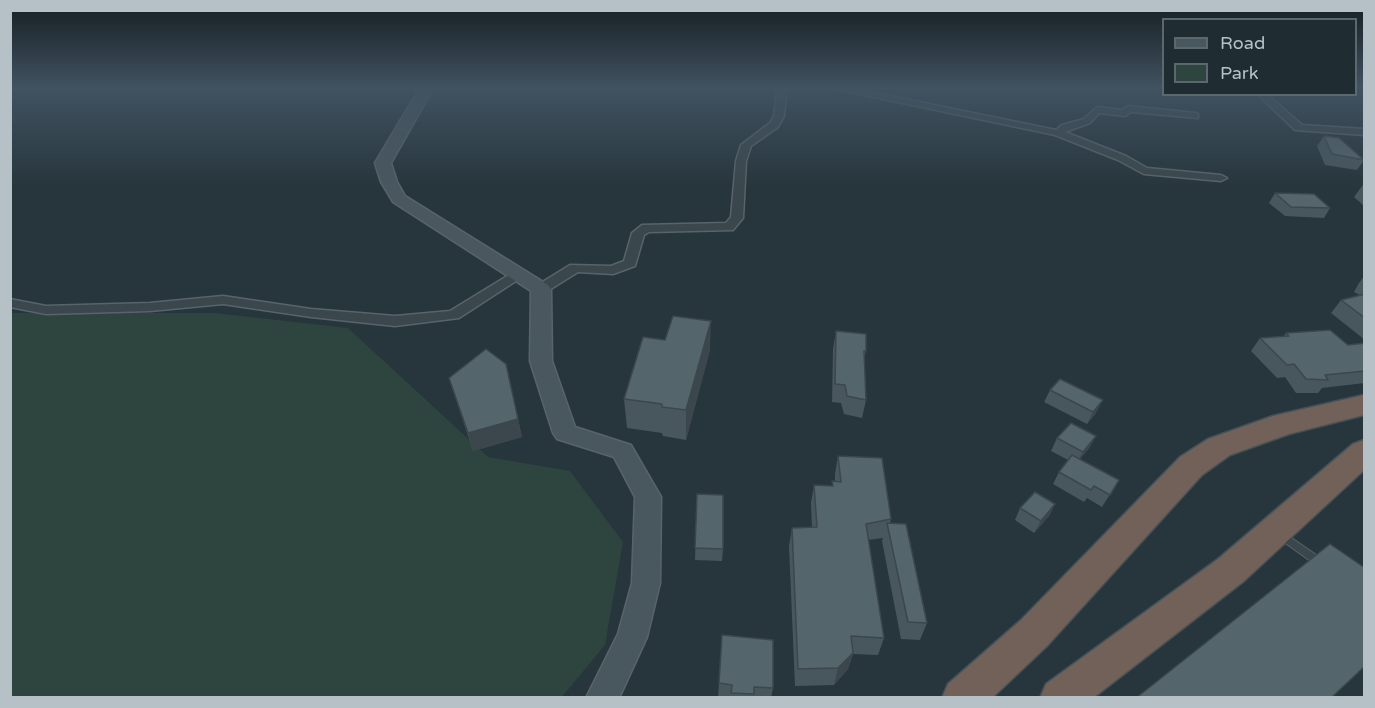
<!DOCTYPE html>
<style>
body{margin:0}
#map{position:relative;width:1375px;height:708px;overflow:hidden;background:#27363c;font-family:"Varela Round",sans-serif}
canvas{display:block}
.frame{position:absolute;inset:0;border:12px solid #b6c1c7;pointer-events:none}
.legend{position:absolute;left:1162px;top:18px;width:195px;height:78px;box-sizing:border-box;background:#1f2c31;border:2px solid #5b686d;margin:0;padding:8px 10px;list-style:none;font-size:18px;color:#b6c1c7}
.legend li{display:flex;align-items:center;gap:12px;height:30px}
.legend b{width:30px;border:2px solid #5b686d}
</style>
<div id="map">
<canvas width="1375" height="708"></canvas>
<div class="frame"></div>
<ul class="legend">
<li><b style="height:8px;background:#49575f"></b>Road</li>
<li><b style="height:16px;background:#2e443e"></b>Park</li>
</ul>
</div>
<script>
const context = document.querySelector('canvas').getContext('2d');
context.lineJoin = 'round';
function fill(path, color) {
  context.fillStyle = color;
  context.fill(path, 'evenodd');
}
function toPath(rows) {
  const path = new Path2D();
  for (const r of rows) {
    path.moveTo(r[0], r[1]);
    for (let i = 2; i < r.length; i += 2) path.lineTo(r[i], r[i + 1]);
  }
  return path;
}
function stroke(path, color, width, dash) {
  context.strokeStyle = color;
  context.lineWidth = width;
  context.lineCap = dash ? 'butt' : 'round';
  context.setLineDash(dash || []);
  context.stroke(path);
}
fill(toPath([
 [11,313,215,313,348,328,488,457,570,471,623,542,605,645,562,697,11,698]
]), '#2e443e');
const lane = toPath([
 [1280,530,1322,559,1324,562,1322,565,1319,566,1316,565,1277,537,1275,534,1277,531,1280,530]
]);
const street = toPath([
 [777,88,787,88,784,116,778,127,751,146,746,161,743,218,733,230,649,232,644,235,635,266,613,274,578,272,546,292,536,292,534,289,536,286,570,265,611,266,624,261,632,233,642,225,726,223,731,217,736,161,741,145,770,123,774,116,777,88],
 [831,88,851,88,1056,130,1062,125,1084,119,1097,107,1122,110,1128,106,1195,113,1198,114,1198,118,1131,112,1125,116,1099,113,1090,123,1065,132,1126,156,1147,168,1221,175,1227,178,1221,181,1144,174,1118,160,1055,135,831,88],
 [1257,94,1267,94,1302,125,1364,129,1364,135,1295,130,1257,94],
 [517,270,524,274,522,277,459,318,395,326,311,317,223,304,150,311,46,314,10,307,10,299,46,306,150,303,223,296,311,309,395,316,450,311,517,270]
]);
const secondary = toPath([
 [416,88,429,88,430,94,391,163,397,182,405,196,548,285,551,289,552,361,575,427,631,445,661,497,660,583,647,637,619,698,586,698,618,634,632,583,635,497,614,457,557,439,553,433,530,361,531,291,393,202,381,182,375,163,416,94,416,88]
]);
const highway = toPath([
 [1364,395,1364,415,1289,434,1230,455,1202,475,1047,646,992,698,942,698,948,684,1021,620,1180,457,1208,439,1273,416,1364,395],
 [1364,440,1364,470,1244,581,1093,698,1040,698,1046,684,1218,559,1353,444,1364,440]
]);
stroke(lane, '#58646a', 2);
stroke(street, '#58646a', 3);
stroke(secondary, '#58646a', 3);
stroke(highway, '#455157', 3);
fill(lane, '#3a474c');
fill(street, '#3a474c');
fill(secondary, '#49575f');
fill(highway, '#726158');
fill(toPath([
 [1324,136,1364,160,1357,170,1325,165,1317,146],
 [1365,182,1365,207,1354,197],
 [1275,193,1330,208,1324,218,1285,216,1269,203],
 [1365,275,1365,340,1331,313,1341,300,1360,295,1354,292,1359,283],
 [836,331,866,351,864,359,866,400,862,418,844,414,841,403,832,402,833,349],
 [1286,333,1348,345,1365,343,1365,383,1322,388,1318,393,1296,393,1285,377,1277,378,1251,351,1260,338,1284,336],
 [710,350,686,440,663,436,662,433,627,428,624,399],
 [506,364,522,437,473,451,449,378],
 [1050,390,1096,413,1087,424,1044,402],
 [1096,436,1089,448,1080,459,1119,480,1102,507,1087,498,1084,502,1053,484,1059,472,1068,460,1051,451,1057,438],
 [838,456,891,519,890,523,927,623,920,640,901,639,882,541,883,538,868,540,884,638,878,655,853,654,848,669,834,685,795,686,789,546,792,528,812,528,811,503,814,485,832,486,832,481,835,482,835,474],
 [697,494,723,549,722,561,695,560],
 [1055,504,1049,516,1034,533,1015,520,1020,508],
 [722,635,773,688,771,698,718,698]
]), '#48575d');
fill(toPath([
 [711,321,710,350,686,440,686,410],
 [1103,400,1096,413,1087,424,1093,412],
 [518,419,522,437,473,451,468,433],
 [1096,436,1089,448,1076,464,1083,452],
 [1055,504,1049,516,1034,533,1041,521],
 [853,653,848,669,834,685,838,668]
]), '#3b474c');
const building = toPath([
 [1324,136,1339,138,1364,160,1332,154,1324,136],
 [1275,193,1314,194,1330,208,1291,207,1275,193],
 [1365,294,1365,318,1341,300,1365,294],
 [673,316,711,321,686,410,662,407,662,404,624,399,643,337,665,340,673,316],
 [1330,330,1348,345,1365,343,1365,371,1325,375,1328,380,1306,379,1294,364,1287,365,1260,338,1289,336,1286,333,1330,330],
 [836,331,866,334,866,351,864,351,866,400,847,396,845,385,835,384,836,331],
 [486,349,506,364,518,419,468,433,449,378,486,349],
 [1060,379,1103,400,1093,412,1050,390,1060,379],
 [1071,423,1096,436,1083,452,1057,438,1071,423],
 [1072,455,1119,480,1110,495,1094,486,1091,490,1059,472,1072,455],
 [838,456,882,458,891,519,866,524,884,638,851,636,853,653,838,668,798,669,792,528,817,527,814,485,833,486,832,481,841,482,838,456],
 [1035,492,1055,504,1041,521,1020,508,1035,492],
 [697,494,723,495,723,549,695,548,697,494],
 [887,523,906,524,927,623,908,622,887,523],
 [1330,544,1365,568,1365,666,1331,698,1136,698,1330,544],
 [722,635,773,640,773,688,754,687,754,694,731,693,732,685,719,683,722,635]
]);
fill(building, '#54656c');
stroke(building, '#3b474c', 1.5);
const sky = context.createLinearGradient(0, 0, 0, 188);
sky.addColorStop(0, '#151e21');
sky.addColorStop(0.47, '#415261');
sky.addColorStop(1, '#41526100');
context.fillStyle = sky;
context.fillRect(0, 0, 1375, 188);
</script>
